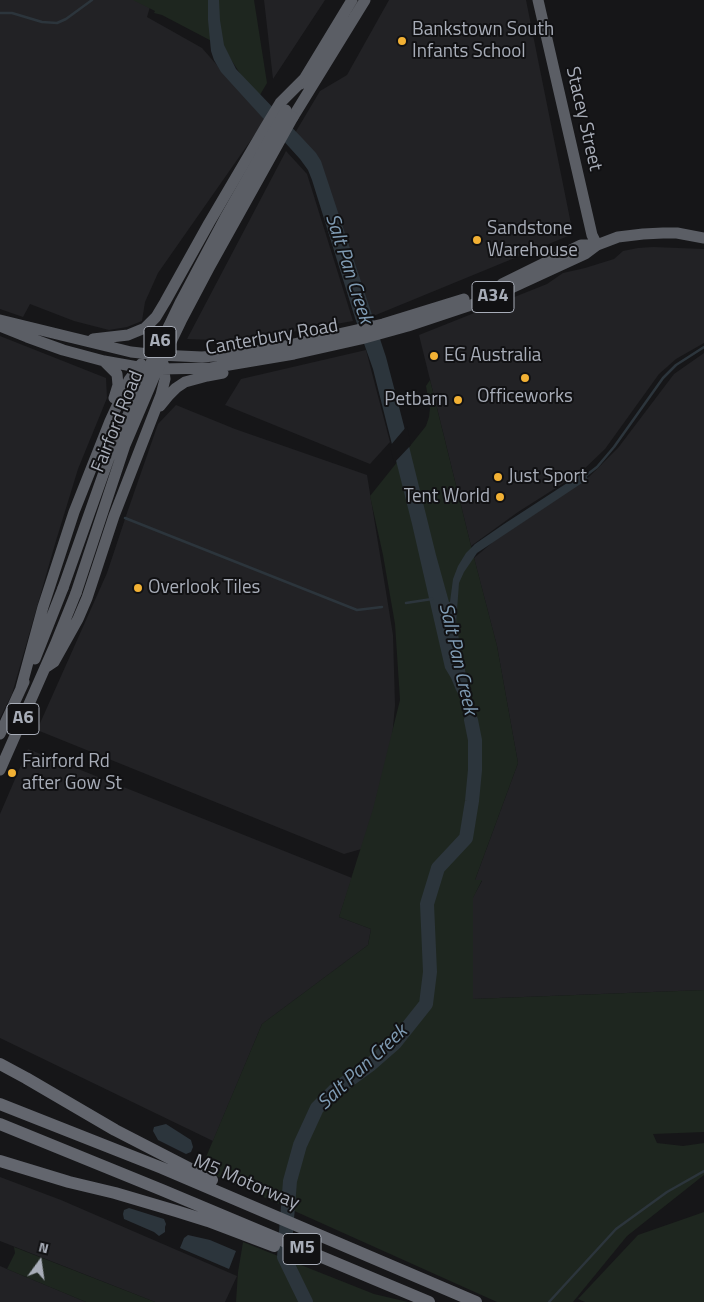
<!DOCTYPE html>
<style>
body{margin:0}
#map{position:relative;width:704px;height:1302px;overflow:hidden;background:#161618;font-family:"Titillium Web",sans-serif}
canvas{display:block}
.north{position:absolute;left:15px;top:1237px;width:50px;height:50px;-webkit-text-stroke:4px #111113;paint-order:stroke;rotate:14deg;font-size:14px;font-weight:700;line-height:20px;text-align:center;color:#a8adb8}
.north::after{content:'';display:block;margin:auto;width:18px;height:22px;background:#a8adb8;clip-path:polygon(50% 0,100% 100%,50% 72%,0 100%)}
</style>
<div id="map">
<canvas width="704" height="1302"></canvas>
<div class="north">N</div>
</div>
<script>
const context = document.querySelector('canvas').getContext('2d');
context.lineJoin = 'round';
function fill(path, color) {
  context.fillStyle = color;
  context.fill(path, 'evenodd');
}
function toPath(rows) {
  const path = new Path2D();
  for (const r of rows) {
    path.moveTo(r[0], r[1]);
    for (let i = 2; i < r.length; i += 2) path.lineTo(r[i], r[i + 1]);
  }
  return path;
}
function stroke(path, color, width, dash) {
  context.strokeStyle = color;
  context.lineWidth = width;
  context.lineCap = dash ? 'butt' : 'round';
  context.setLineDash(dash || []);
  context.stroke(path);
}
function drawText(font, color, halo, rows, align = 'center') {
  context.font = font + ' "Titillium Web",sans-serif';
  context.lineWidth = 4;
  context.setLineDash([]);
  context.textBaseline = 'middle';
  context.strokeStyle = halo;
  context.fillStyle = color;
  for (const [text, x, y, turn = 0] of rows) {
    context.save();
    context.translate(x, y);
    context.rotate((+turn || 0) * Math.PI / 180);
    context.textAlign = isNaN(turn) ? turn : align;
    if (halo) context.strokeText(text, 0, 0);
    context.fillText(text, 0, 0);
    context.restore();
  }
}
fill(toPath([
 [0,0,152,0,147,17,202,48,265,120,158,273,145,302,142,321,127,327,109,330,74,321,30,304,23,317,0,309],
 [264,0,325,0,273,79],
 [389,0,526,0,573,234,371,317,295,133,320,91,347,75],
 [286,151,307,174,353,321,241,341,187,339],
 [653,247,704,249,704,343,676,359,659,374,605,449,581,472,518,512,471,546,419,335,547,284,563,273,585,268,614,259,623,251,638,248],
 [0,336,106,378,107,398,78,469,55,544,12,694,0,718],
 [366,350,390,442,370,464,225,405,241,379],
 [704,353,704,990,473,999,473,897,482,881,475,880,518,763,497,646,474,558,493,542,589,477,618,448,674,374],
 [176,405,235,429,367,475,393,635,395,705,388,782,365,848,344,854,37,730,107,573,128,510,158,424],
 [28,749,352,878,339,917,371,929,368,945,262,1024,213,1141,0,1038,0,814],
 [0,1177,61,1200,237,1276,225,1302,155,1302,0,1241],
 [0,1266,7,1269,86,1302,0,1302]
]), '#222225');
fill(toPath([
 [133,0,254,0,267,83,257,100,223,47,162,15,154,13,155,11],
 [430,380,471,546,497,646,518,763,475,880,482,880,473,898,473,999,704,990,704,1132,653,1134,657,1143,683,1146,704,1143,704,1175,627,1236,573,1302,497,1302,201,1169,262,1024,368,945,371,929,339,917,373,809,400,700,395,624,383,555,370,496,426,426,429,417,430,408,426,386],
 [704,1212,704,1302,585,1302,578,1299,638,1235],
 [243,1242,374,1294,408,1302,236,1302,238,1272],
 [14,1247,155,1302,86,1302,7,1269,15,1253]
]), '#1e261f');
fill(toPath([
 [208,0,219,0,220,20,224,45,236,69,303,139,316,153,321,161,386,357,404,426,436,555,449,602,450,602,453,579,458,566,466,553,475,544,504,524,584,472,588,479,477,553,464,572,459,583,456,624,471,701,476,737,468,737,462,701,456,690,451,678,445,668,412,524,373,369,355,318,312,180,308,170,300,159,221,72,214,60,211,51,208,20],
 [166,1124,191,1140,193,1147,191,1152,186,1154,158,1140,153,1131,154,1127],
 [129,1208,164,1219,166,1224,165,1227,165,1232,159,1236,154,1232,124,1219,123,1214,124,1210],
 [188,1235,210,1240,236,1251,229,1269,180,1248,184,1238]
]), '#2c353c');
fill(toPath([
 [407,426,411,445,394,463,390,446]
]), '#161618');
stroke(toPath([
 [0,13,12,13,42,22,57,23,66,19,92,0],
 [584,477,597,467,614,447,663,378,676,365,704,347],
 [125,518,357,610,382,607],
 [406,603,432,599],
 [549,1302,616,1229,667,1192,704,1171]
]), '#2c353c', 2.5);
stroke(toPath([
 [306,1302,284,1257,290,1181,300,1145,317,1108,334,1091,371,1064,395,1043,426,1004,430,972,427,904,438,868,466,838,472,801,475,770,475,740,471,720]
]), '#2c353c', 14);
stroke(toPath([
 [538,0,592,235,597,245],
 [301,84,352,0],
 [293,117,365,0],
 [502,284,581,245,597,245],
 [0,320,131,352,159,355,202,357,237,354,280,347,383,324,464,299],
 [0,326,27,337,63,350,104,361,138,367,161,369,211,368,294,354,361,339,408,326,483,301,585,254,597,245,618,237,643,234,663,233,677,233,704,238],
 [93,339,128,335,145,328,156,317,165,302,209,223,266,126,280,103,304,79],
 [104,361,117,374,118,385,114,398],
 [160,406,169,395,176,388,185,382,207,376,223,373],
 [35,659,63,588],
 [45,668,54,662,78,619,87,598,114,516,161,395,165,379,163,363],
 [21,688,43,607,74,512,110,421,129,380,141,364],
 [0,734,24,682],
 [0,770,55,645,76,593]
]), '#5b5e65', 11);
stroke(toPath([
 [0,1064,26,1078,115,1130,212,1180],
 [0,1104,162,1168,476,1302],
 [0,1124,162,1190,429,1302],
 [0,1161,69,1182,115,1193,176,1211,208,1221,274,1246]
]), '#63666e', 12);
stroke(toPath([
 [63,588,109,458,149,367,181,301,225,218,286,110],
 [76,593,125,445,154,377,181,321,209,268,293,117]
]), '#5b5e65', 11);
for (const [x, y, r, color] of [
 [402,41,5,"#f2b134"],
 [477,240,5,"#f2b134"],
 [434,356,5,"#f2b134"],
 [525,378,5,"#f2b134"],
 [458,400,5,"#f2b134"],
 [498,477,5,"#f2b134"],
 [500,497,5,"#f2b134"],
 [138,588,5,"#f2b134"],
 [12,773,5,"#f2b134"]
]) {
  const dot = new Path2D();
  dot.arc(x, y, r, 0, 2 * Math.PI);
  context.fillStyle = color;
  context.fill(dot);
  stroke(dot, '#111113', 2);
}
for (const [x, y, w] of [
 [493,297,42],
 [160,342,32],
 [23,719,32],
 [302,1249,38]
]) {
  const box = new Path2D();
  box.roundRect(x - w / 2, y - 15.5, w, 31, 4);
  context.fillStyle = '#111113';
  context.fill(box);
  stroke(box, '#a8adb8', 1);
}
drawText('bold 18px', '#a8adb8', null, [
 ["A34",493,297],
 ["A6",160,342],
 ["A6",23,719],
 ["M5",302,1249]
]);
drawText('19px', '#a8adb8', '#111113', [
 ["Bankstown South",412,30],
 ["Infants School",412,52],
 ["Sandstone",487,229],
 ["Warehouse",487,251],
 ["EG Australia",444,356],
 ["Officeworks",525,397,"center"],
 ["Petbarn",448,400,"right"],
 ["Just Sport",508,477],
 ["Tent World",490,497,"right"],
 ["Overlook Tiles",148,588],
 ["Fairford Rd",22,762],
 ["after Gow St",22,784]
], 'left');
drawText('19px', '#a8adb8', '#111113', [
 ["Stacey Street",583,119,77],
 ["Canterbury Road",272,338,-10],
 ["Fairford Road",118,422,-68],
 ["M5 Motorway",246,1183,23]
]);
drawText('italic 20px', '#7f9bb3', '#111113', [
 ["Salt Pan Creek",348,269,72],
 ["Salt Pan Creek",457,659,77],
 ["Salt Pan Creek",363,1068,-43]
]);
</script>
